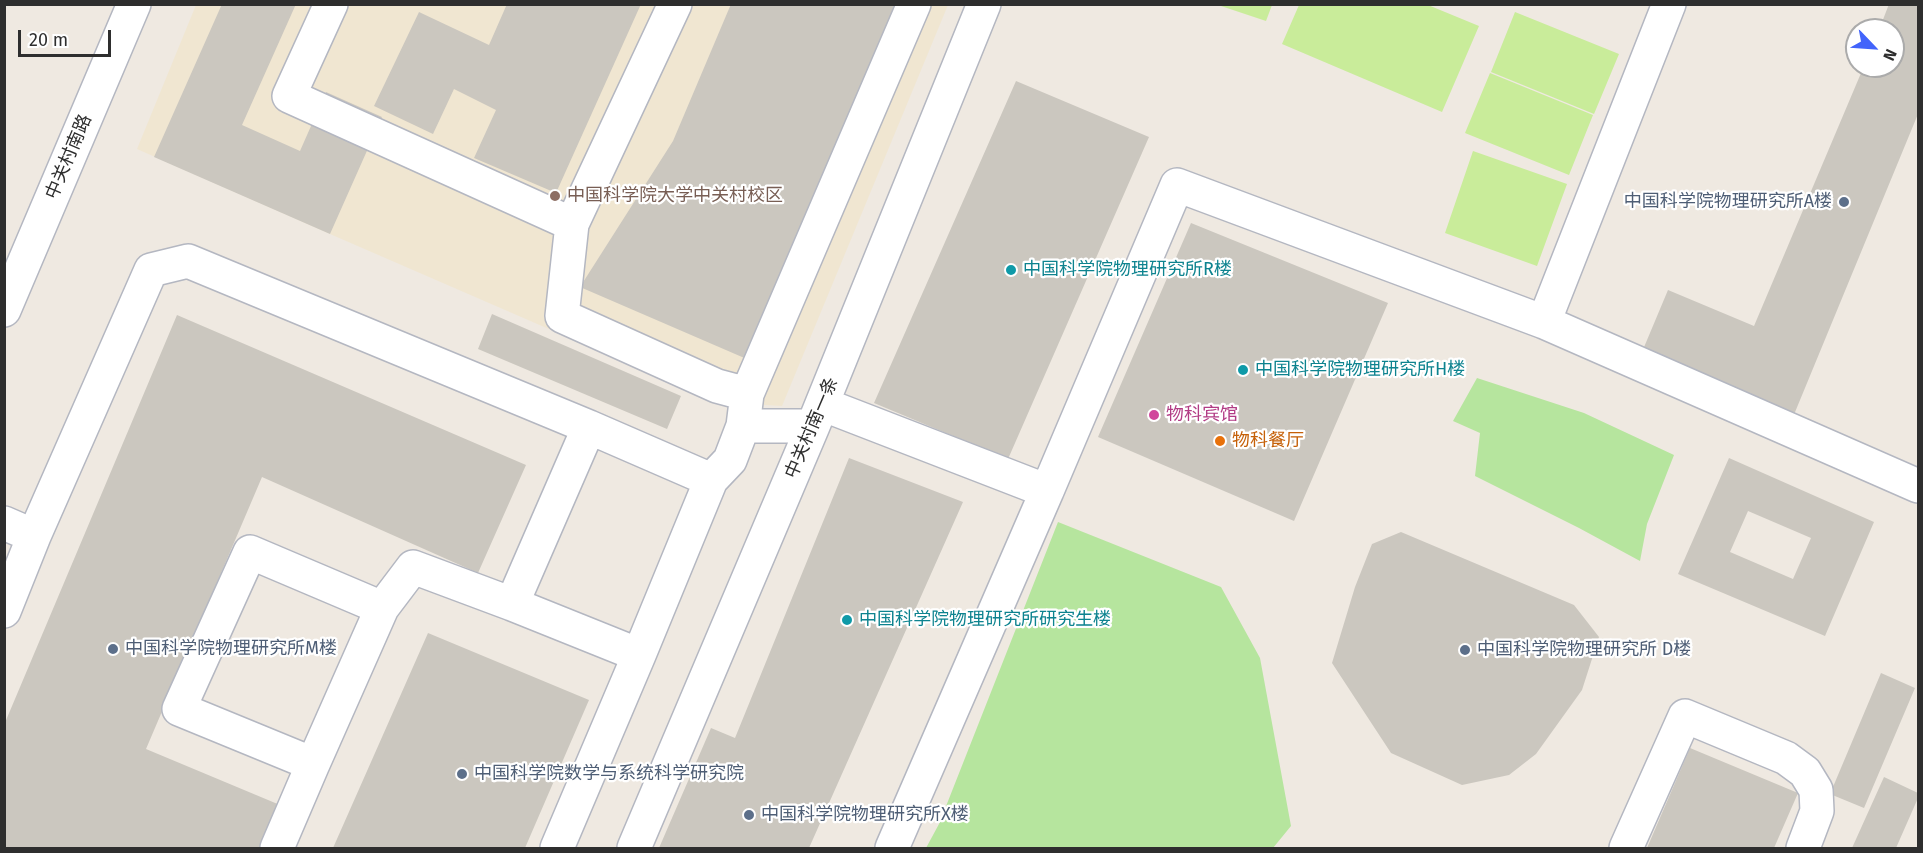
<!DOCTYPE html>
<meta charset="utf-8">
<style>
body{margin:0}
#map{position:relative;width:1923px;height:853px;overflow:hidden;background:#efe9e1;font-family:"Fira Sans",sans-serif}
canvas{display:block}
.frame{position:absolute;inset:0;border:6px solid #2e2e2e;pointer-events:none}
.north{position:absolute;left:1845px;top:18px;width:60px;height:60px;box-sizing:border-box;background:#fff;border:2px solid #ababab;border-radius:50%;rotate:115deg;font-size:16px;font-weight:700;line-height:24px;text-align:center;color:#2e2e2e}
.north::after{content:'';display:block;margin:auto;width:21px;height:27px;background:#4264fb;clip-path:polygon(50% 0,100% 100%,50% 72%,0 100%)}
.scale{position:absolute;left:18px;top:30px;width:93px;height:27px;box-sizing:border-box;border:3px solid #2e2e2e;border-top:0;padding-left:8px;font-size:18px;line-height:21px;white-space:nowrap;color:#2e2e2e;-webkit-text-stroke:4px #fff;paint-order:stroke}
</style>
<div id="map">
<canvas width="1923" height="853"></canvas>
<div class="frame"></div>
<div class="north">N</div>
<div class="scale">20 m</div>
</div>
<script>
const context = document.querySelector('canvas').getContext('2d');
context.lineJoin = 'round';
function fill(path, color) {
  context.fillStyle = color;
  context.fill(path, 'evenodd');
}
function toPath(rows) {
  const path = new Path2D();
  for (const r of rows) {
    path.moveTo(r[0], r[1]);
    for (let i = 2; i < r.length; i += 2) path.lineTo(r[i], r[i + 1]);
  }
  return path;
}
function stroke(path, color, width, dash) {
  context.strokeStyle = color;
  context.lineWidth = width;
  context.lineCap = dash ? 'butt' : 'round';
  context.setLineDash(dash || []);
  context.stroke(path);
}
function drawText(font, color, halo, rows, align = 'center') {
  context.font = font + ' "Fira Sans","Noto Sans SC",sans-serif';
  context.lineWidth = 4.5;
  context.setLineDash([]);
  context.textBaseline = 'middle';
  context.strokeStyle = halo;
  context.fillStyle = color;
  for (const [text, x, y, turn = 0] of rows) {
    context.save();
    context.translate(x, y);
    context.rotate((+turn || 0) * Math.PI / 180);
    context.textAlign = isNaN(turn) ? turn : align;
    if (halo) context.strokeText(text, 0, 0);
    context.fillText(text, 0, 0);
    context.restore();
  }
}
fill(toPath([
 [196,5,948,5,782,406,717,402,330,234,137,149]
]), '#f0e6d1');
fill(toPath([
 [1477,378,1584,413,1674,455,1647,524,1640,561,1579,528,1475,476,1480,433,1453,421],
 [1058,522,1221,587,1260,658,1291,826,1273,848,926,848,939,824]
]), '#b6e59e');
fill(toPath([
 [1218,5,1272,4,1272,5,1266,21],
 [1299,5,1428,5,1479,26,1442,112,1282,44],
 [1515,12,1619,54,1594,114,1491,72],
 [1490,73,1593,115,1569,175,1465,133],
 [1473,151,1567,184,1537,266,1445,233]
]), '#c9ec9a');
fill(toPath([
 [222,4,296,4,242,125,300,151,326,92,382,117,330,234,154,157],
 [507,4,641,4,556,193,474,158,496,110,454,89,433,134,374,106,419,12,489,45],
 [731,4,904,4,749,360,580,287,673,141],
 [1889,4,1918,4,1918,114,1793,417,1642,352,1668,290,1754,326,1864,66,1893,66,1893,30,1879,30],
 [1016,81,1149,137,1008,459,874,403],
 [1191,223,1388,303,1294,521,1098,437],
 [492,314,681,396,667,429,478,349],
 [177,315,526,465,478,573,262,477,146,749,280,805,261,848,4,848,4,725],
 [849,458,963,502,809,848,659,848,711,728,735,738],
 [1729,458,1874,522,1825,636,1678,574],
 [1748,511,1811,538,1793,579,1730,552],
 [1401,532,1574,605,1599,637,1582,690,1536,754,1509,775,1462,785,1391,753,1332,663,1355,587,1372,544],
 [428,633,589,700,525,848,333,848],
 [1881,673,1915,688,1864,808,1830,794],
 [1690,748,1798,793,1774,848,1647,848],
 [1884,777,1918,793,1918,798,1896,848,1852,848]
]), '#cbc7bf');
const minor = toPath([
 [331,4,289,96,572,224],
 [4,310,134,4],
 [1544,322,1918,486],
 [747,394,914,4],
 [822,404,1047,491,1177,185,1544,322,1669,4],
 [743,426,813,426],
 [4,523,34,536,151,270,188,261,589,427],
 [4,611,34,536],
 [639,655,512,604,589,427,711,480,730,460,743,426,747,394,717,386,562,316,572,224,675,4],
 [313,764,382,608],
 [277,848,313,764,179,709,250,552,382,608,413,567,512,604],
 [557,848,639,655,711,480],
 [634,848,813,426,984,4],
 [892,848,1047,491],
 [1626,848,1685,716,1786,758,1805,772,1816,790,1817,811,1803,848]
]);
stroke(minor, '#b4b7c1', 36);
stroke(minor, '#fff', 33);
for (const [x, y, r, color] of [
 [555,196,6,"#8d6e63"],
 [1844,202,6,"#5c6f8a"],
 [1011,270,6,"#0f9aa8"],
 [1243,370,6,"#0f9aa8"],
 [1154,415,6,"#d1479c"],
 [1220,441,6,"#e8710a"],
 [847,620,6,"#0f9aa8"],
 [113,649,6,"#5c6f8a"],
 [1465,650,6,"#5c6f8a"],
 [462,774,6,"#5c6f8a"],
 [749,815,6,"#5c6f8a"]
]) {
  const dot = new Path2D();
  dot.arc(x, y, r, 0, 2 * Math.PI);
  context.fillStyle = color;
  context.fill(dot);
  stroke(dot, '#fff', 2);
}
drawText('18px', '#2e2e2e', '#fff', [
 ["中关村南路",69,157,-67],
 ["中关村南一条",812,428,-67]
]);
drawText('18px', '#785e54', '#fff', [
 ["中国科学院大学中关村校区",567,196]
], 'left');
drawText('18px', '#4e5e75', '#fff', [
 ["中国科学院物理研究所A楼",1832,202,"right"],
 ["中国科学院物理研究所M楼",125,649],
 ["中国科学院物理研究所 D楼",1477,650],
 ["中国科学院数学与系统科学研究院",474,774],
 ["中国科学院物理研究所X楼",761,815]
], 'left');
drawText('18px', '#0d838f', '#fff', [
 ["中国科学院物理研究所R楼",1023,270],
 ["中国科学院物理研究所H楼",1255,370],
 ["中国科学院物理研究所研究生楼",859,620]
], 'left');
drawText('18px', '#b23c85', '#fff', [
 ["物科宾馆",1166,415]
], 'left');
drawText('18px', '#c56008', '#fff', [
 ["物科餐厅",1232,441]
], 'left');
</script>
